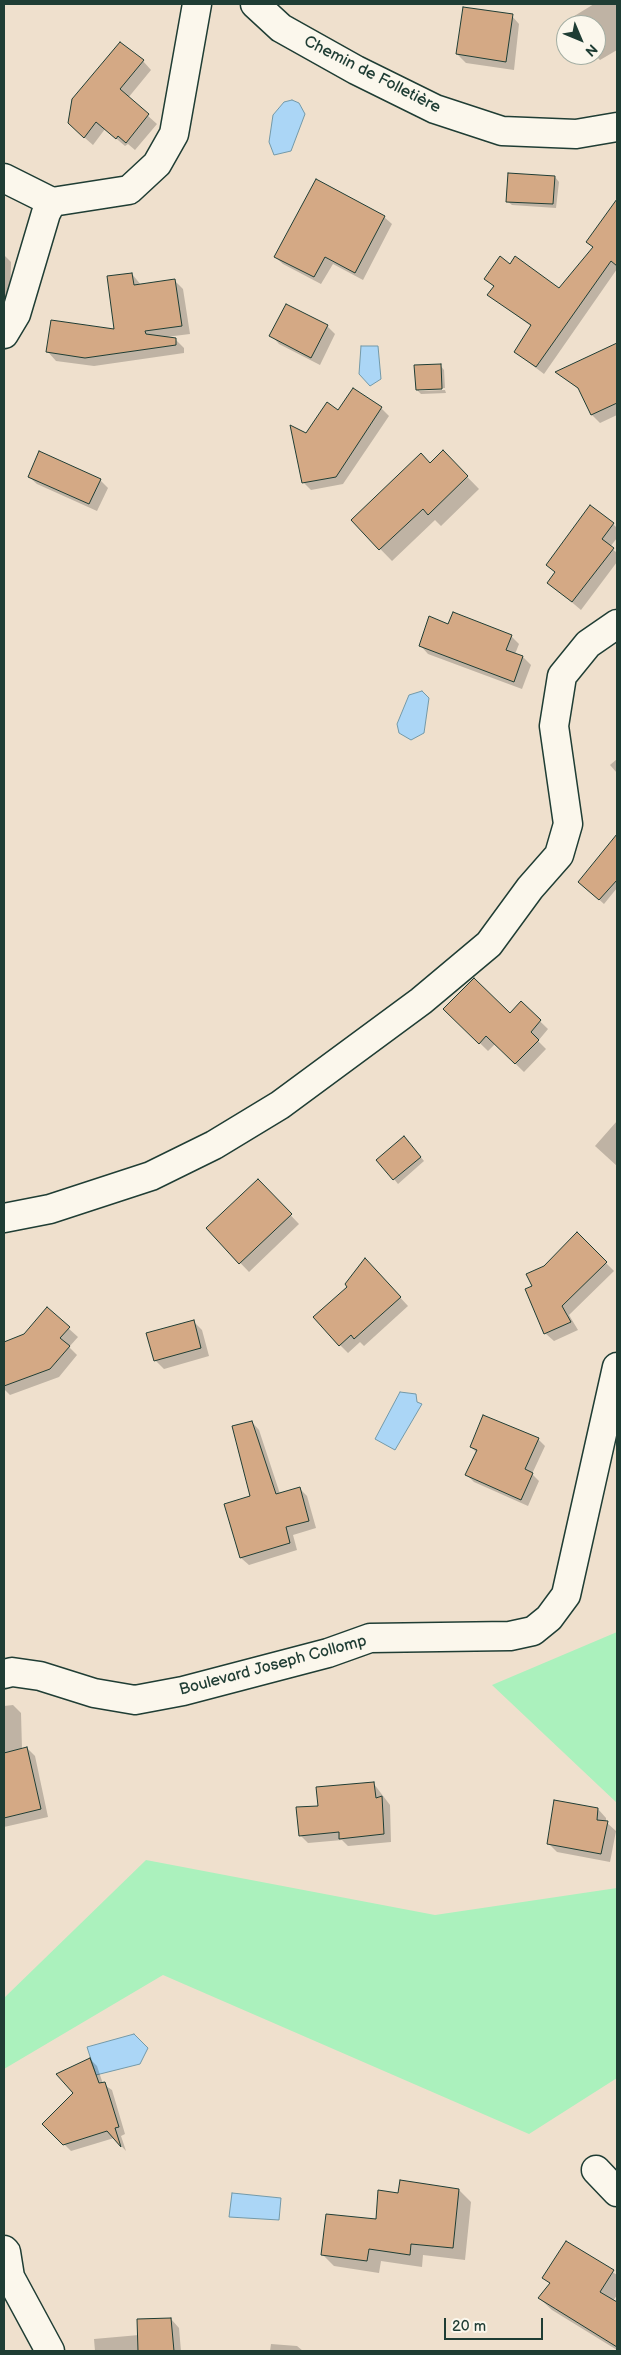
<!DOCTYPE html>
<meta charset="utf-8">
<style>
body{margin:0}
#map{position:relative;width:621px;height:2355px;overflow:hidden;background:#efe0cd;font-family:"Balsamiq Sans",sans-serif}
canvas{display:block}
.frame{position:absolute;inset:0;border:5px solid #1f3d34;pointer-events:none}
.north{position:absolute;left:556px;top:15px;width:50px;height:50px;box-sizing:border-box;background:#fbf7ec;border:1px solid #a3ada2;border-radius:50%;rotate:135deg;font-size:14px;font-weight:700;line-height:20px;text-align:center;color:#1f3d34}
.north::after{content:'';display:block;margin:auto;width:18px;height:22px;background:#1f3d34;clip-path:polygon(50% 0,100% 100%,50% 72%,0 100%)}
.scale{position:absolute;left:444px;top:2318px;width:99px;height:22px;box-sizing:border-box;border:2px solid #1f3d34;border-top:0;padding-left:6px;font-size:15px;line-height:18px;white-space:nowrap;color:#1f3d34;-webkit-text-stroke:4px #fbf7ec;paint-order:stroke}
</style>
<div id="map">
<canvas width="621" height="2355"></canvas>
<div class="frame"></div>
<div class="north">N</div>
<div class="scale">20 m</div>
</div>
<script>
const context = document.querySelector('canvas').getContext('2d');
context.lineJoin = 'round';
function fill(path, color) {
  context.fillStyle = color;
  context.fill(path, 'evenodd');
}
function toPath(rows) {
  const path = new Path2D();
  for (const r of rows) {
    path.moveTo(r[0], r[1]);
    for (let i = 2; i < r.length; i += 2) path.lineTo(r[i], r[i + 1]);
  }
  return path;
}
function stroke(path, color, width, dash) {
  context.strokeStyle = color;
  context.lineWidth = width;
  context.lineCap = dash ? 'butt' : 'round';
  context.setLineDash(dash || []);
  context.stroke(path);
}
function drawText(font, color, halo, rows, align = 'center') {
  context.font = font + ' "Balsamiq Sans",sans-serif';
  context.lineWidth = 5;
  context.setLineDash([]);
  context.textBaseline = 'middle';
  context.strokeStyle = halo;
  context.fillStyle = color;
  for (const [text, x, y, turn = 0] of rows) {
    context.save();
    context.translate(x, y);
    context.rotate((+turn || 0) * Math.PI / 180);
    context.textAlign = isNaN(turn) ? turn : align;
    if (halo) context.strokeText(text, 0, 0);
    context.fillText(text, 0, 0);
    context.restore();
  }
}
fill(toPath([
 [617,1632,617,1803,492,1685],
 [146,1860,435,1915,617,1888,617,2078,529,2134,163,1975,4,2069,4,1998]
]), '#abf1bd');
const water = toPath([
 [292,100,299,103,305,114,291,151,274,155,269,142,273,115,284,102,292,100],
 [361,346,378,346,381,379,370,386,359,374,361,346],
 [422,691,429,698,424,733,411,740,399,733,397,724,409,695,422,691],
 [400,1392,416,1394,417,1402,422,1404,395,1450,375,1439,400,1392],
 [134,2034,148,2048,140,2064,96,2075,87,2047,134,2034],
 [232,2193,281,2198,279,2220,229,2217,232,2193]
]);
fill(water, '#abd6f6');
stroke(water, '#7399a8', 1);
fill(toPath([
 [594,4,617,4,617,50,600,60,595,55,596,25,576,25,571,18],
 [511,15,519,24,514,70,466,63,457,54],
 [143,61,151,70,128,98,157,124,135,150,128,144,125,146,105,129,93,145,78,132],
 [555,177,559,182,556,208,512,205,507,201],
 [617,201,617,269,544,374,515,352,532,327,489,295,494,287,486,279,559,290,594,248,587,242],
 [384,217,392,224,363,280,333,264,321,284,283,264,275,257],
 [4,255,11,262,10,311,4,311],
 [132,274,141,285,174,280,183,289,190,334,166,337,175,339,184,348,184,353,94,366,56,361,48,352,116,330],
 [327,326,335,334,320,365,279,344,271,335],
 [617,344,617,415,600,423,592,415,581,391,557,372],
 [440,365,444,370,445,388,419,389,419,391,445,390,446,393,421,394,417,390],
 [381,408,389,416,343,484,311,490,303,482,306,435,338,412],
 [443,452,479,489,441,526,435,520,392,561,352,520,430,464],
 [29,477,100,480,108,488,97,511,37,484],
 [613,524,617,528,617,538,610,547,617,553,617,562,581,610,549,583,556,573,547,564],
 [449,625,511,636,519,644,515,654,523,657,531,665,522,689,428,654,421,646],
 [617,759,617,773,610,765],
 [610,845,617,851,617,888,604,904,584,886],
 [521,1003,548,1029,538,1041,546,1049,524,1072,495,1044,488,1051,445,1009,510,1015],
 [617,1121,617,1166,595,1146],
 [408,1142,424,1161,398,1184,394,1179],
 [258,1181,299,1224,249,1272,207,1228],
 [577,1234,614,1271,569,1315,578,1330,554,1341,545,1333,534,1286,545,1267],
 [373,1268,408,1306,364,1346,360,1342,348,1353,340,1345],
 [47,1309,78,1337,69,1347,77,1355,59,1377,10,1395,4,1389,4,1343,25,1335],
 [193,1321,202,1330,209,1356,164,1369,155,1360],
 [252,1422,259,1430,280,1494,299,1488,307,1496,316,1528,293,1535,297,1550,249,1565,241,1558,251,1497],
 [538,1439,545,1446,532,1474,539,1481,528,1506,474,1482,467,1475,477,1453,471,1447],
 [13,1705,21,1713,22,1749,27,1748,35,1756,48,1817,4,1827,4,1706],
 [374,1784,390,1805,391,1842,348,1846,342,1840,308,1843,300,1835],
 [598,1809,606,1818,606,1822,616,1831,610,1862,557,1852,549,1844],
 [90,2059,97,2066,103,2084,112,2090,125,2134,121,2136,126,2151,114,2138,71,2151,44,2124,74,2093],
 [459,2190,471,2202,465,2260,423,2255,422,2267,381,2261,379,2273,334,2266,322,2254,377,2221,399,2195],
 [566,2242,617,2275,617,2295,613,2301,617,2303,617,2350,552,2310,539,2298,550,2284,544,2278],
 [171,2319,179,2328,181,2351,95,2351,94,2339,139,2335],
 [271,2344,297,2346,303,2351,270,2351]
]), '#0003');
const building = toPath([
 [463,7,513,14,506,62,456,54,463,7],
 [120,42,144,60,120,89,149,114,126,143,118,136,116,139,96,122,84,138,68,123,72,99,120,42],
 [508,173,555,176,553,204,506,202,508,173],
 [316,179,385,216,355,273,325,257,314,277,274,257,316,179],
 [617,199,617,266,611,261,536,367,514,352,531,325,487,295,494,286,484,279,500,256,510,264,515,256,559,288,593,247,586,242,617,199],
 [132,273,134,285,175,279,182,326,145,331,146,334,176,338,176,345,85,358,46,352,51,320,114,329,107,276,132,273],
 [286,304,328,325,311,358,269,336,286,304],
 [617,343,617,403,591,415,578,388,555,372,617,343],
 [441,364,442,389,416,390,414,365,441,364],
 [353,388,382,407,336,477,302,483,290,425,306,433,327,402,338,410,353,388],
 [443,450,468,476,428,515,423,509,379,550,351,520,421,453,430,463,443,450],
 [39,451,101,479,89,504,28,477,39,451],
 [590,505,614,523,602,539,614,548,572,602,547,583,555,572,546,565,590,505],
 [453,612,512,635,506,650,523,656,514,682,419,646,429,616,448,624,453,612],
 [617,834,617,880,599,900,578,882,617,834],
 [474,978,510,1013,521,1001,541,1020,531,1032,539,1040,515,1064,486,1036,479,1044,443,1009,474,978],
 [404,1136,421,1157,393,1180,376,1160,404,1136],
 [258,1179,292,1214,239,1264,206,1228,258,1179],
 [577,1232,607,1262,562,1306,571,1322,544,1334,525,1289,532,1286,526,1274,544,1266,577,1232],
 [365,1258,401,1297,354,1339,351,1335,339,1346,313,1317,347,1287,345,1284,365,1258],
 [47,1307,70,1327,60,1338,70,1346,50,1369,4,1386,4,1342,24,1334,47,1307],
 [194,1320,201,1348,154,1361,146,1333,194,1320],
 [483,1415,539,1438,525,1469,533,1473,521,1500,465,1475,477,1450,470,1447,483,1415],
 [252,1421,276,1494,300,1487,309,1521,286,1527,290,1543,240,1558,224,1504,250,1496,232,1426,252,1421],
 [27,1747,41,1809,4,1818,4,1753,27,1747],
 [374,1782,376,1798,382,1796,384,1834,339,1839,339,1832,299,1836,296,1807,318,1806,316,1787,374,1782],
 [554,1800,598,1808,597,1820,608,1821,601,1854,547,1844,554,1800],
 [90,2058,99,2083,105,2082,119,2127,115,2128,121,2147,107,2131,63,2145,42,2124,73,2093,56,2074,90,2058],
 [400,2180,459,2189,453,2248,411,2244,410,2255,369,2249,367,2261,321,2255,326,2214,376,2219,378,2190,398,2193,400,2180],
 [566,2241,614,2270,600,2292,617,2302,617,2347,538,2298,550,2283,542,2278,566,2241],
 [171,2318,174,2351,138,2351,137,2319,171,2318]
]);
fill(building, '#d4a985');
stroke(building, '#1f3d34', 1);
const minor = toPath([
 [255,4,281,28,356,70,435,109,502,131,576,134,617,127],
 [4,178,52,202],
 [4,334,16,314,46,213,52,202,129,190,157,164,174,134,197,4],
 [4,1218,50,1209,151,1176,214,1145,280,1105,421,1001,489,944,530,888,559,855,568,824,554,726,562,676,588,644,617,624],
 [4,1674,12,1672,40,1676,94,1693,135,1700,183,1691,328,1653,370,1638,510,1636,533,1631,549,1618,566,1595,617,1367],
 [596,2170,617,2192],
 [4,2250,6,2252,10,2277,50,2351]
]);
stroke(minor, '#1f3d34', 31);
stroke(minor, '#fbf7ec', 28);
drawText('16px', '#1f3d34', '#fbf7ec', [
 ["Chemin de Folletière",372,75,27],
 ["Boulevard Joseph Collomp",273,1666,-15]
]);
</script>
